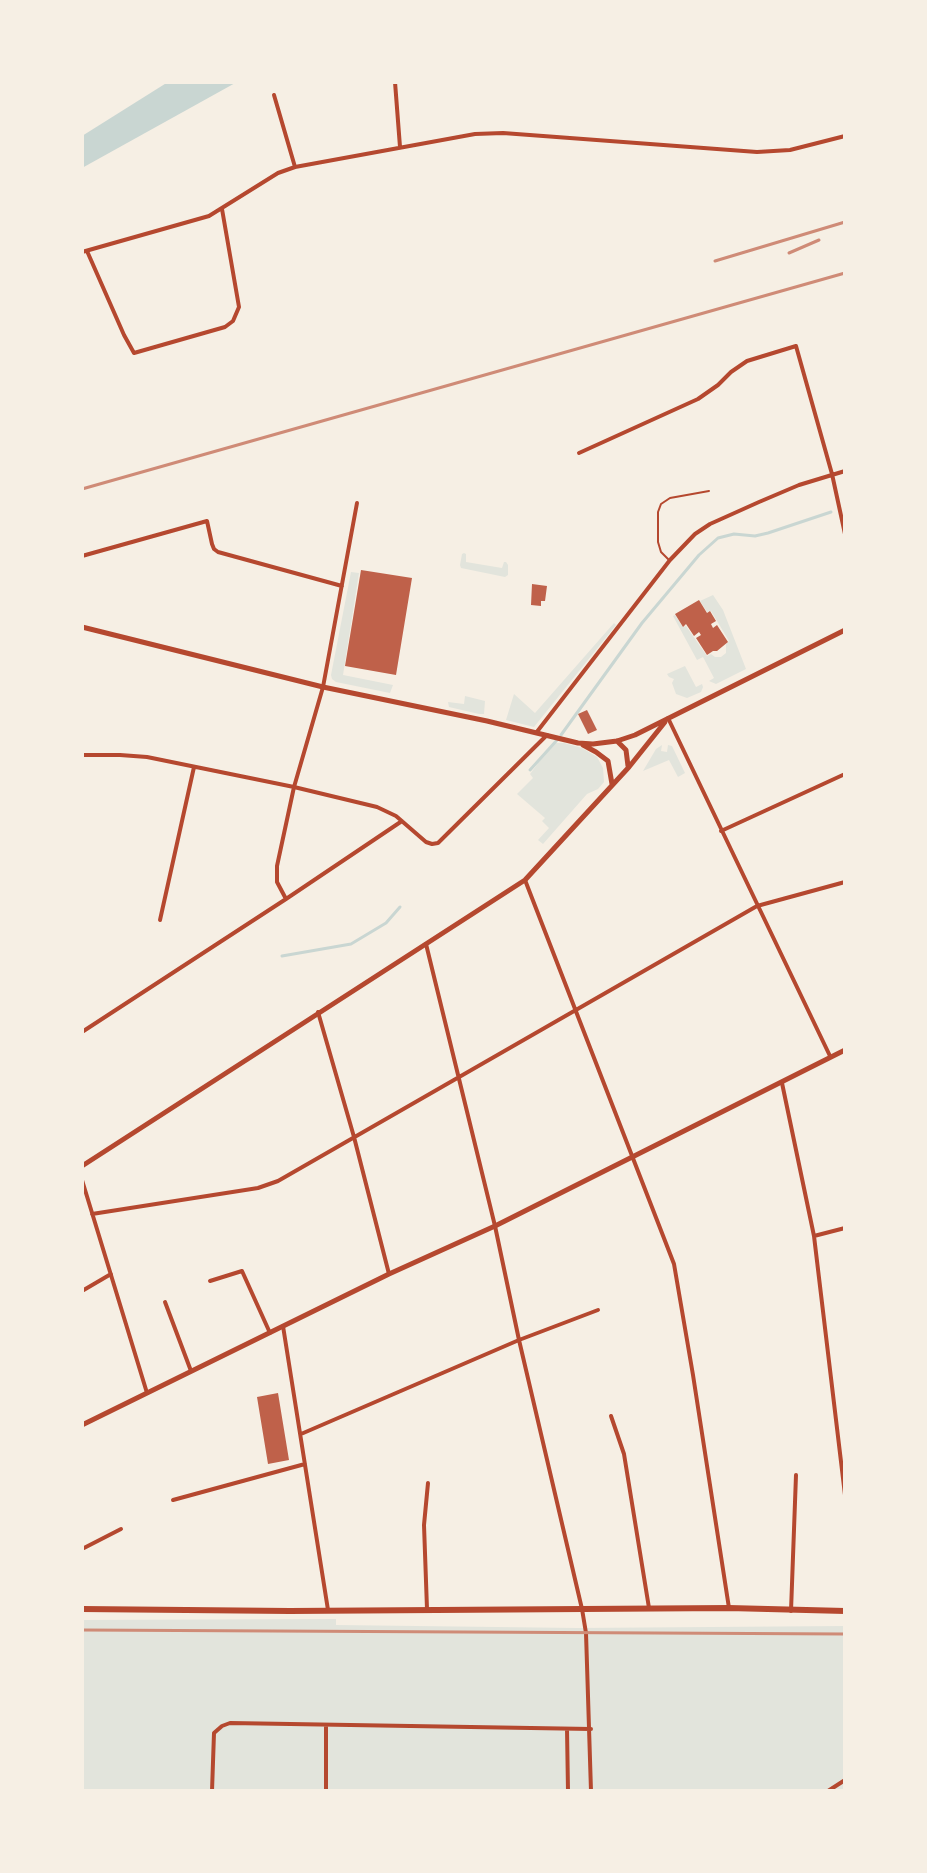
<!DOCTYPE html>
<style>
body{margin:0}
#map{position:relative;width:927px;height:1873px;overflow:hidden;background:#f6efe4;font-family:Helvetica,sans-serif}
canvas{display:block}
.frame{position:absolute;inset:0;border:84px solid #f6efe4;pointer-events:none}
</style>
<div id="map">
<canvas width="927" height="1873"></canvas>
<div class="frame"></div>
</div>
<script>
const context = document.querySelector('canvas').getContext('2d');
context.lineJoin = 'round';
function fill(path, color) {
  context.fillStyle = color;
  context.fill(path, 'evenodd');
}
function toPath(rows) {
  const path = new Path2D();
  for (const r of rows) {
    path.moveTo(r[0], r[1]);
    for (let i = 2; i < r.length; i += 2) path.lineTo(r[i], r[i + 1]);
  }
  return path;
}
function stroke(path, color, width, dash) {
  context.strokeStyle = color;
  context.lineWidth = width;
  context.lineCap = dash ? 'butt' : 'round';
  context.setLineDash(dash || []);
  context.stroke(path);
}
fill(toPath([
 [464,553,466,554,466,562,502,568,504,562,506,562,508,565,508,575,505,577,461,568,460,565,462,554],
 [351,572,359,573,343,675,393,685,390,693,336,682,332,679,331,675],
 [713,595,723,610,746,669,716,684,709,681,714,678,703,657,697,660,673,616,675,615,683,627,686,626,707,656,711,654,715,657,721,657,726,653,726,644,729,641,711,611,707,612,700,601],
 [614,623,616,625,534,727,506,720,514,694,535,713],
 [685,666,696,687,702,684,703,687,701,692,687,698,676,694,672,683,674,679,669,677,667,674],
 [465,696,485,701,484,714,479,714,449,707,448,702,464,704],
 [553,743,564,743,582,748,597,757,603,768,604,782,598,789,587,794,543,844,538,840,549,828,542,821,545,818,517,794,533,778,530,774],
 [662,745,661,751,667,752,668,745,672,746,685,773,678,777,669,760,643,771,656,749],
 [336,1619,336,1625,577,1628,845,1626,845,1791,82,1791,82,1620]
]), '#e2e4dc');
fill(toPath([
 [168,82,237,82,82,168,82,136]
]), '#c9d6d2');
stroke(toPath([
 [561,735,642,623,699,555,718,538,734,534,755,536,768,533,831,512],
 [530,770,557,740],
 [282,956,351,944,386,923,400,907]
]), '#c9d6d2', 3);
fill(toPath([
 [361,570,412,578,396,675,345,666],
 [532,584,547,586,545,601,541,601,541,606,531,605],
 [699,600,707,613,710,611,716,621,711,624,713,628,717,625,728,642,717,651,713,651,707,655,696,638,701,635,699,632,694,636,686,624,683,627,675,614],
 [587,710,597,730,588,734,578,714],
 [278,1393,289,1460,268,1464,257,1397]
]), '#bf614a');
stroke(toPath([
 [669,560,661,552,658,542,658,512,661,504,670,498,709,491]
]), '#b5482f', 2);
stroke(toPath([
 [395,82,400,147],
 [274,95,295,167],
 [87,251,124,335,134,353,225,327,233,321,239,307,222,209],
 [82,252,209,216,278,173,295,167,475,134,503,133,757,152,790,150,845,136],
 [579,453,698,399,718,385,731,372,747,361,796,346,832,474,845,534],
 [82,556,207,521,212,544,214,549,218,552,342,586],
 [668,718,830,1056],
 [536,733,670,560,695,534,710,524,759,502,799,485,845,471],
 [82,755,120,755,147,757,294,787,377,807,396,816,426,842,432,844,438,843,547,735],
 [721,831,845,774],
 [525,880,674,1264,693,1375,729,1608],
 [286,899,277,882,277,866,294,787,323,687,357,503],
 [160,920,194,767],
 [426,944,495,1226,519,1340,582,1609,586,1633,591,1791],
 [318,1012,354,1137,389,1274],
 [82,1032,286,899,402,821],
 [782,1083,814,1236,845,1495],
 [82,1180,147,1393],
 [92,1214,258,1188,278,1181,757,906,845,882],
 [814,1236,845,1228],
 [210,1281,242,1271,270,1333],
 [82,1291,111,1274],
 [165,1302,191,1371],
 [283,1326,328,1610],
 [611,1416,624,1454,649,1608],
 [301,1434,519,1340,598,1310],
 [173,1500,305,1464],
 [82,1549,121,1529],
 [427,1609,424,1525,428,1483],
 [791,1611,796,1475],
 [567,1729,568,1791],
 [212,1791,214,1733,222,1726,230,1723,591,1729],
 [326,1791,326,1726],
 [828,1791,845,1780]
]), '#b5482f', 4);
stroke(toPath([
 [82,627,323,687,487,721,578,743,593,744,617,741,635,735,845,630],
 [617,741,626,750,628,766],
 [583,745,596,752,608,761,612,784],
 [82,1166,525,880,629,767,665,722],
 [82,1425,389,1274,495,1226,845,1050]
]), '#b5482f', 5);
stroke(toPath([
 [82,1609,290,1611,729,1608,845,1611]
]), '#b5482f', 6);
stroke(toPath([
 [789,253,819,240],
 [715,261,845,222],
 [82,489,845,273],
 [82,1630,845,1634]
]), '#cf8b77', 3);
</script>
